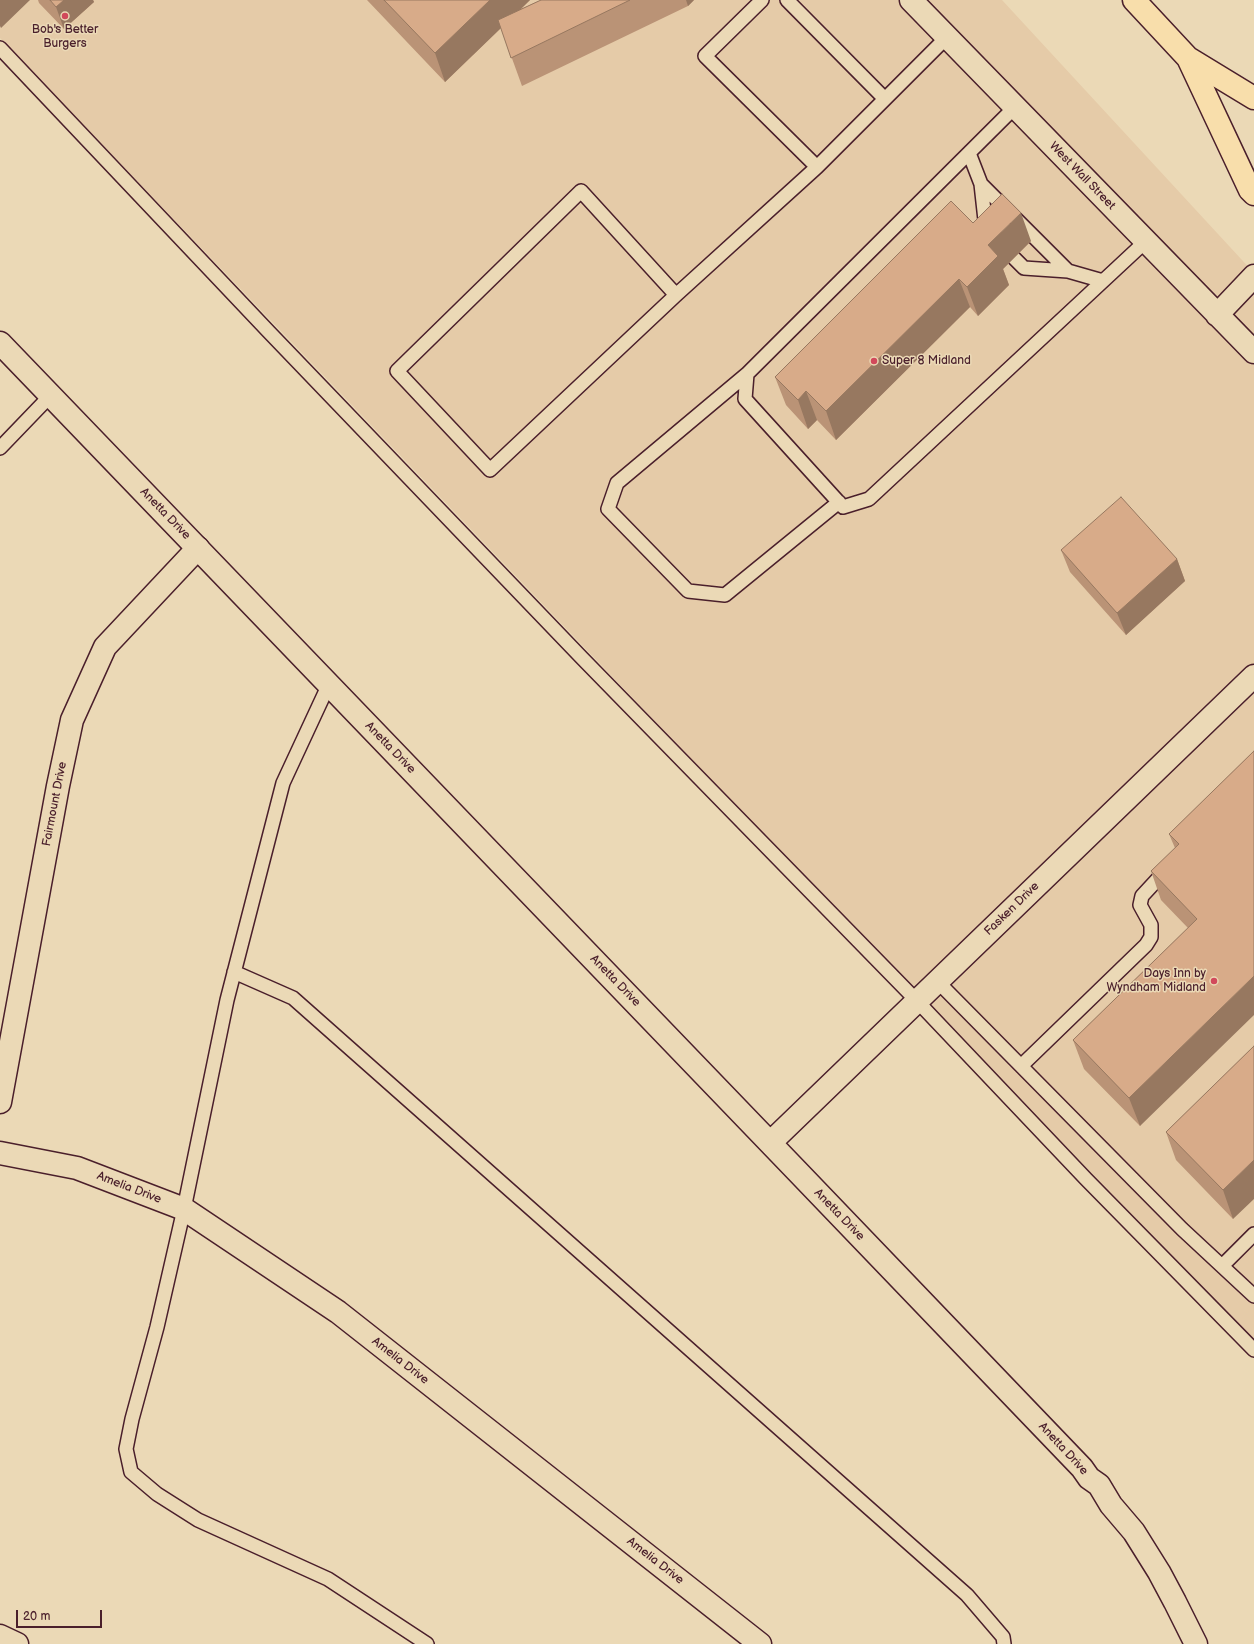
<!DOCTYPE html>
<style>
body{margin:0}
#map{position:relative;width:1254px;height:1644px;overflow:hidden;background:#ebd9b6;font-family:"Balsamiq Sans",sans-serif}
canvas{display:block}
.scale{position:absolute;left:16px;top:1610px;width:86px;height:18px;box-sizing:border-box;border:2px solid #4a1f2b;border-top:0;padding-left:5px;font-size:12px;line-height:14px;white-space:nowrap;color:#4a1f2b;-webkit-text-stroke:3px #ebd9b6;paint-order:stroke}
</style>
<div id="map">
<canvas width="1254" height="1644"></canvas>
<div class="scale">20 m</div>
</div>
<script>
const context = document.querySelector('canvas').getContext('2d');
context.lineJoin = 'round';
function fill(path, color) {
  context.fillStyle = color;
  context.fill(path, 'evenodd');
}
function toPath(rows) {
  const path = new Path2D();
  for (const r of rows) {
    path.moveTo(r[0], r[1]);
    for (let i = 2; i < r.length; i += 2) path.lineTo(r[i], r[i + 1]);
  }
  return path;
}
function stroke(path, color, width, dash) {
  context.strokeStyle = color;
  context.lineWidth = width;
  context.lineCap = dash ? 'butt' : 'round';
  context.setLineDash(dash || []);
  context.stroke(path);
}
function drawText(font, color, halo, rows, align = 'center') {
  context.font = font + ' "Balsamiq Sans",sans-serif';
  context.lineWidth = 3;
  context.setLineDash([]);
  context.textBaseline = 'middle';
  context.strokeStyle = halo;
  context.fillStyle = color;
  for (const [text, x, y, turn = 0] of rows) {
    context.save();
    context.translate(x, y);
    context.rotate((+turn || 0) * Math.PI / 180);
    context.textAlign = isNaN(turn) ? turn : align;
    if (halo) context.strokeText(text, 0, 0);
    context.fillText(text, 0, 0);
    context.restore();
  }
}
fill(toPath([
 [0,0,1002,0,1254,273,1254,1346,0,38]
]), '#e5cba8');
const lane = toPath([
 [762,0,705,56,817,167,947,37],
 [787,0,885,99],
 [0,48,269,332,582,658,917,1001,1086,1179,1254,1350],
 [1015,107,747,374,745,399,843,507,869,499,1146,241],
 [969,153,981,184,986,229],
 [981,184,1068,271],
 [1014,258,1024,268,1068,271,1103,281],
 [676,295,581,191,397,371,490,470,676,295,817,167],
 [747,374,617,483,608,509,688,591,725,595,839,502],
 [0,448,51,395],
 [329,684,283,783,227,1000,184,1209,157,1327,132,1419,126,1449,131,1472,157,1494,198,1520,328,1579,427,1644],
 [234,972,293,998,967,1595,1003,1637,1004,1644],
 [937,981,1182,1229,1254,1296],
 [1021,1066,1146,945,1151,937,1151,925,1140,905,1142,896,1167,869],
 [1222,1266,1254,1234]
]);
const street = toPath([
 [0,1102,58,786,72,720,105,647,198,548],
 [0,1153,77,1168,184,1209,338,1312,760,1644],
 [0,1636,17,1644]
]);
const secondary = toPath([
 [911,0,1254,352],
 [1217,315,1254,276],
 [0,343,797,1171,1082,1468,1089,1478,1099,1485,1111,1505,1134,1532,1159,1572,1175,1602,1196,1644],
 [770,1143,1254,676]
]);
const primary = toPath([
 [1134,0,1188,58,1254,98],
 [1188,58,1250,190,1254,194]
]);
stroke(lane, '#4a1f2b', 16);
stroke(street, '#4a1f2b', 25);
stroke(secondary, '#4a1f2b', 25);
stroke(primary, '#4a1f2b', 25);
stroke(lane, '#ebd9b6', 13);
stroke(street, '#ebd9b6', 22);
stroke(secondary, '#ebd9b6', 22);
stroke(primary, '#f8deab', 22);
fill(toPath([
 [38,0,93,0,94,2,64,29,39,3],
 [367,0,530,0,521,9,541,0,694,0,688,6,522,86,501,28,445,82],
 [973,223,1031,241,1003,269,1009,285,978,316,970,307,836,440,817,420,808,429,786,405,775,377],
 [1061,550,1177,559,1185,581,1126,635,1070,572],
 [1254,751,1140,1126,1084,1069,1073,1040,1188,928,1161,900,1151,871,1175,848,1169,834],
 [1254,1046,1233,1219,1176,1160,1166,1132]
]), '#ba9376');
fill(toPath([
 [0,0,30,0,1,28,0,26],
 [64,0,93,0,94,2,64,29,56,7],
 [490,0,530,0,445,82,435,53],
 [686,0,694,0,688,6],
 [1021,213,1031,241,1003,269,1009,285,978,316,967,287,988,245],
 [959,279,970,307,836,440,826,411],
 [806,391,817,420,808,429,798,400],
 [1177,559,1185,581,1126,635,1117,613],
 [1254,976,1254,1015,1140,1126,1129,1098],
 [1254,1160,1254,1199,1233,1219,1223,1190]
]), '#977860');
const building = toPath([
 [50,0,64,0,56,7,50,0],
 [384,0,490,0,435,53,384,0],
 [541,0,630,0,511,58,498,20,541,0],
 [1002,194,1021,213,988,245,998,256,967,287,959,279,826,411,806,391,798,400,775,377,951,201,973,223,1002,194],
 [1121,497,1177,559,1117,613,1061,550,1121,497],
 [1254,751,1254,976,1129,1098,1073,1040,1197,919,1151,871,1179,844,1169,834,1254,751],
 [1254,1046,1254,1160,1223,1190,1166,1132,1254,1046]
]);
fill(building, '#d8ab89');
stroke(building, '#977860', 1);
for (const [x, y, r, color] of [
 [65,16,4,"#d1495b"],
 [874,361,4,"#d1495b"],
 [1214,981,4,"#d1495b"]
]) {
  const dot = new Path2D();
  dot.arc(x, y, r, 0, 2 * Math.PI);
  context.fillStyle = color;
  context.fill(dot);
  stroke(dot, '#ebd9b6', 1.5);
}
drawText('12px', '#4a1f2b', '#ebd9b6', [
 ["Bob's Better",65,30],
 ["Burgers",65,44],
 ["Super 8 Midland",882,361,"left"],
 ["Days Inn by",1206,974,"right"],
 ["Wyndham Midland",1206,988,"right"]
]);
drawText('12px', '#4a1f2b', '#ebd9b6', [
 ["West Wall Street",1082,176,46],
 ["Anetta Drive",165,514,46],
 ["Anetta Drive",390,748,46],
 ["Fairmount Drive",55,804,-79],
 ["Fasken Drive",1012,909,-44],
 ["Anetta Drive",615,981,46],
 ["Amelia Drive",129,1188,21],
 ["Anetta Drive",839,1215,46],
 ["Amelia Drive",400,1361,38],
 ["Anetta Drive",1063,1449,47],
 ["Amelia Drive",655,1561,38]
]);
</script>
